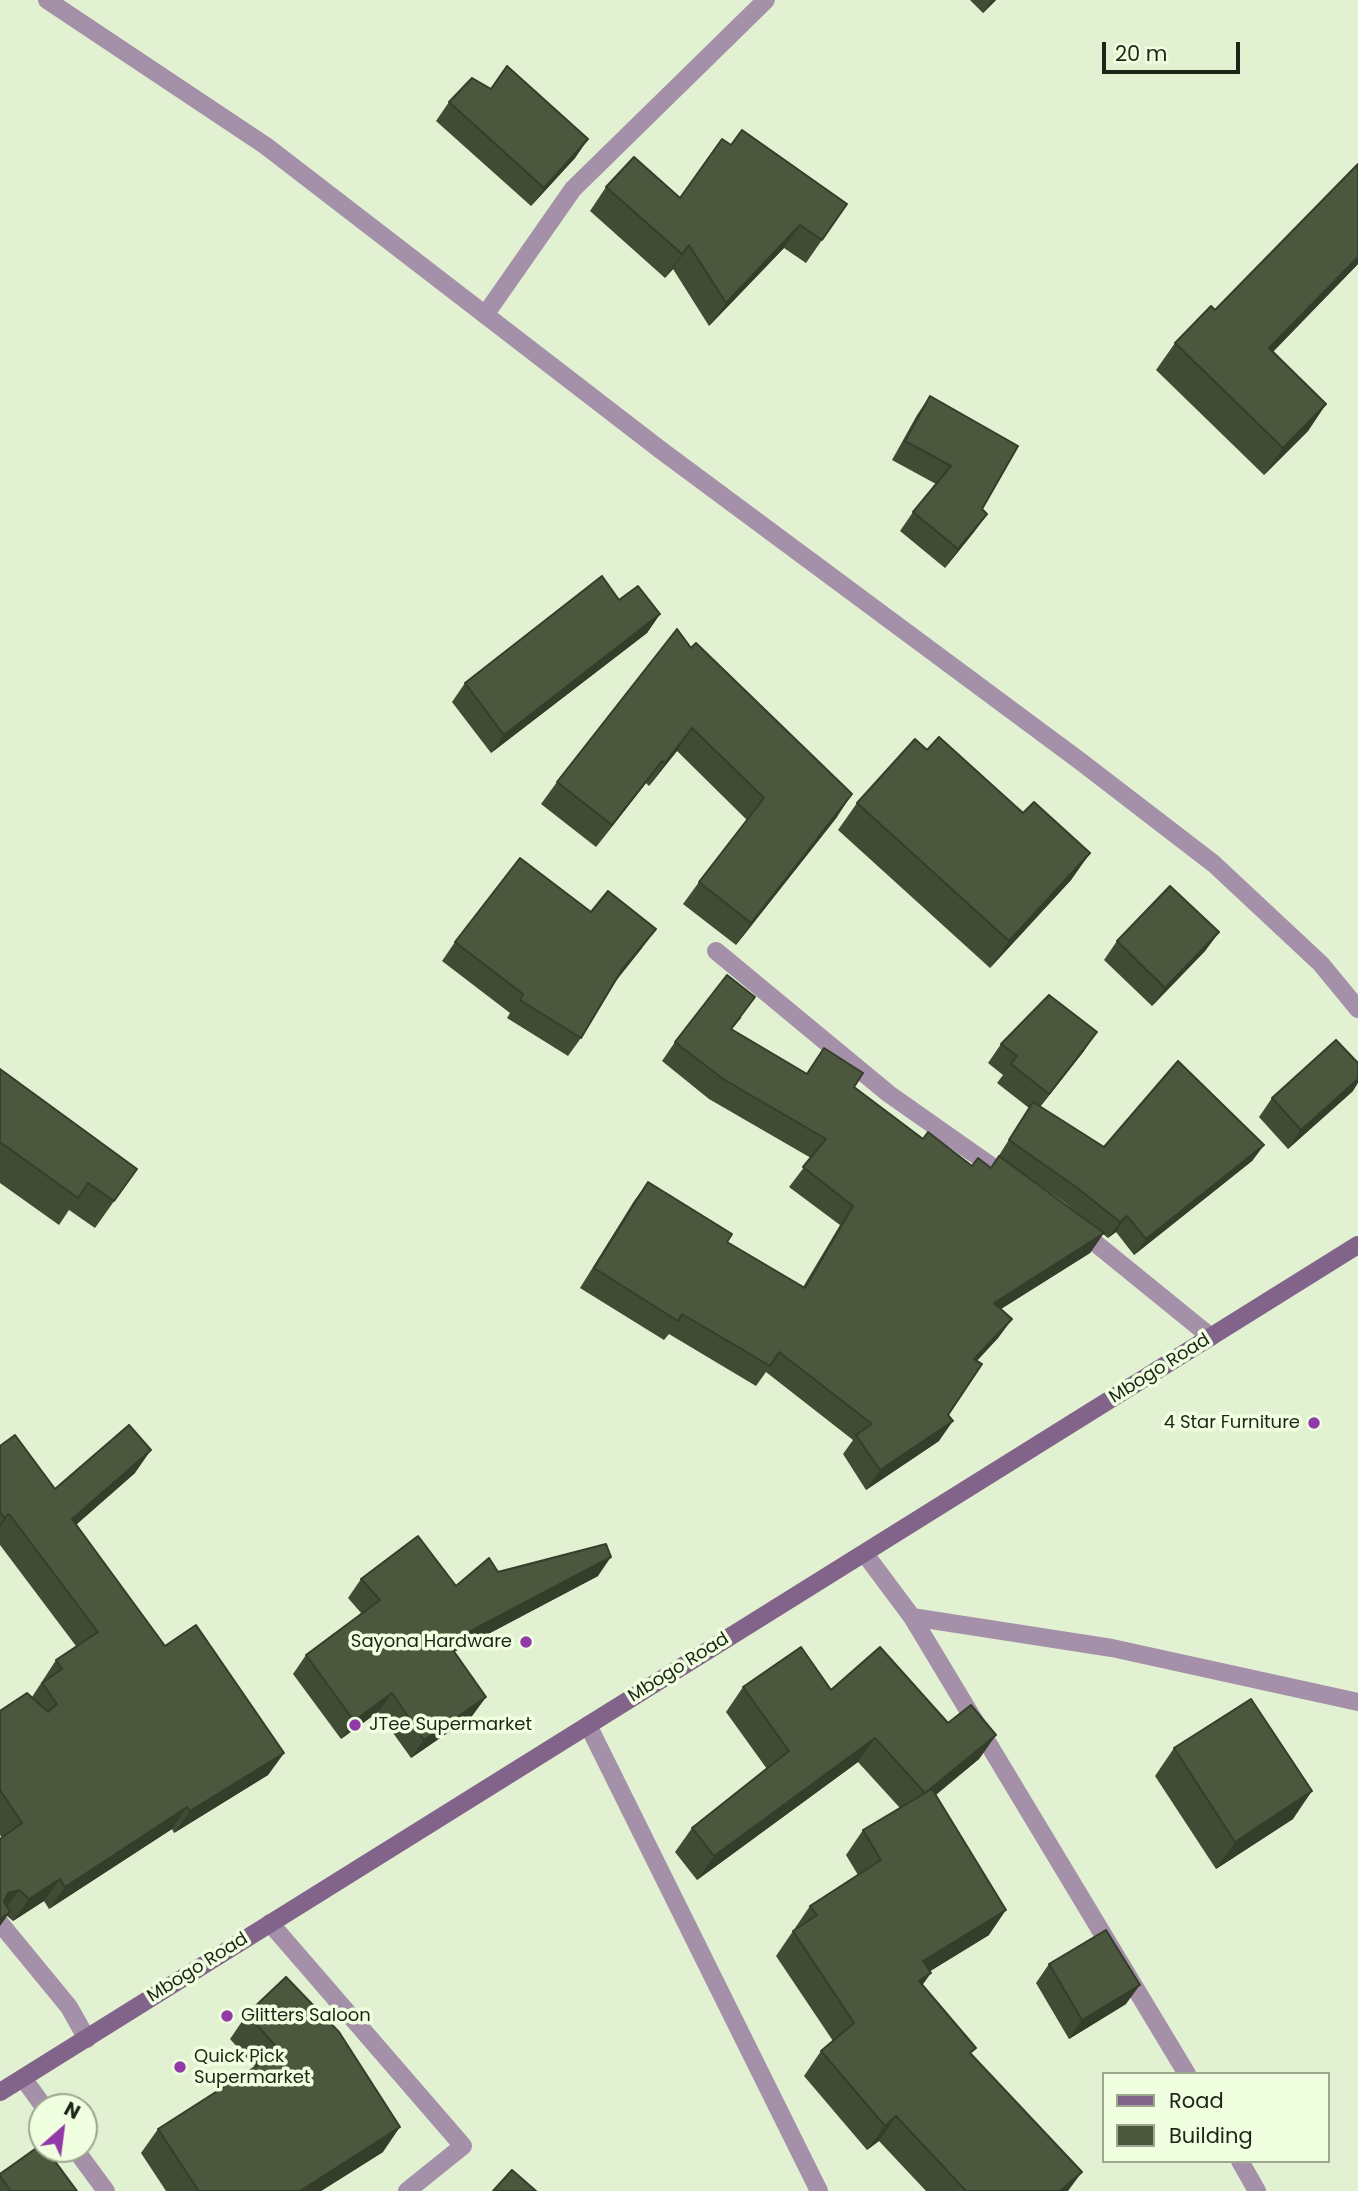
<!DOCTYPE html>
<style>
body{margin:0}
#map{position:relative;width:1358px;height:2191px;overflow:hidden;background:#e2f1d1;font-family:Poppins,sans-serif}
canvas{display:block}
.legend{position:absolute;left:1102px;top:2072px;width:228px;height:91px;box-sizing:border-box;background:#efffdf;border:2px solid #9ca78f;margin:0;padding:9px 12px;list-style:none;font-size:21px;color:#1f2418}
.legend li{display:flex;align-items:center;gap:14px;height:35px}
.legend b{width:35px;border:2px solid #9ca78f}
.north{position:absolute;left:28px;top:2093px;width:70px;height:70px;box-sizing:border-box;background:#efffdf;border:2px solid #9ca78f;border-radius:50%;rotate:28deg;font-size:19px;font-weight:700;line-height:28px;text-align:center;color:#1f2418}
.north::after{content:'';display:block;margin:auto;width:24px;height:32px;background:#923aa7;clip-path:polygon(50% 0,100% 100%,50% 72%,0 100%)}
.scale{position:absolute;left:1102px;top:42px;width:138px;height:32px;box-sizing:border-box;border:4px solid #1f2418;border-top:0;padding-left:9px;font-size:21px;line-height:24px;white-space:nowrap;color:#1f2418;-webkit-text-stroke:5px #efffdf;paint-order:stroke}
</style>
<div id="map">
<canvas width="1358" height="2191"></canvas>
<ul class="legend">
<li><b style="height:9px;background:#82648a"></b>Road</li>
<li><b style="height:19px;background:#4c583d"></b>Building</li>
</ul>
<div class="north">N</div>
<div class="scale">20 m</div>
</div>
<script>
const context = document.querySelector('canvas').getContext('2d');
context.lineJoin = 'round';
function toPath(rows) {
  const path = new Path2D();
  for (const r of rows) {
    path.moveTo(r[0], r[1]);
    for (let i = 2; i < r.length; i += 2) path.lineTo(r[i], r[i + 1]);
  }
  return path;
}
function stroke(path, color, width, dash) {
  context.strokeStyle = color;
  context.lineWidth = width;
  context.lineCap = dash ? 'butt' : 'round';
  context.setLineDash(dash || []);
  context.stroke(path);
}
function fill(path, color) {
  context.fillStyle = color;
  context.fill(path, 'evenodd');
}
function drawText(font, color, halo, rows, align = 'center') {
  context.font = font + ' Poppins,sans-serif';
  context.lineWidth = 7;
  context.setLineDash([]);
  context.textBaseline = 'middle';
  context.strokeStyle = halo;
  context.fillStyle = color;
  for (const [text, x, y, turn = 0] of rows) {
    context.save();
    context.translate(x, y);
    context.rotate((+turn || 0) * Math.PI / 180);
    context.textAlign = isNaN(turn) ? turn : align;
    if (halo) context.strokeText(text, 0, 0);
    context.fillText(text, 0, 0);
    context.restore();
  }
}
stroke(toPath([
 [0,1923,69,2007,87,2039]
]), '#a590aa', 18);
stroke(toPath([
 [47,0,266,146,662,451,1080,761,1214,864,1321,964,1358,1009],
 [485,315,573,189,766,0],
 [716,951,889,1094,1010,1179],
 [1078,1229,1211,1337],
 [865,1554,912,1617,1187,2074],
 [912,1617,1112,1648,1358,1702],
 [588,1725,819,2191],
 [270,1923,463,2146,407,2191],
 [23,2078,44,2107],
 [75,2149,106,2191],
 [1240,2161,1257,2191]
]), '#a590aa', 18);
stroke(toPath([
 [0,2092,1358,1245]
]), '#82648a', 18);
fill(toPath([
 [970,0,996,0,983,13],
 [491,89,588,139,575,158,531,206,436,121,449,102],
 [731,145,847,204,806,263,784,248,709,326,673,269,665,278,590,211,606,187,680,198],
 [1358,164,1358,264,1273,352,1326,404,1308,431,1264,475,1156,370,1175,343,1215,310],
 [930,396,982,509,987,514,974,532,945,568,900,531,913,512,936,484,892,460,917,415],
 [619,600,660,614,647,633,491,753,452,702,465,683],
 [691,648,837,817,736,945,683,904,699,882,747,820,677,751,649,786,646,783,596,847,541,804,557,782],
 [927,750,1023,813,1090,853,1071,880,990,968,838,830,857,803],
 [591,912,642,948,616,981,581,1038,568,1056,507,1018,510,1013,442,961,455,942],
 [1219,932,1205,951,1152,1006,1104,960,1117,941],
 [742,1017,732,1029,806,1074,824,1048,854,1087,923,1139,972,1166,991,1168,1029,1108,997,1083,1003,1075,988,1063,1001,1044,1084,1051,1040,1107,1104,1147,1264,1145,1252,1161,1134,1255,1116,1232,1108,1238,1103,1234,1090,1253,1001,1309,1012,1319,998,1338,977,1361,948,1415,939,1441,866,1490,843,1454,853,1440,766,1372,756,1386,669,1334,664,1340,580,1288,634,1201,648,1182,727,1242,803,1287,840,1225,789,1187,811,1158,709,1099,662,1061,675,1042],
 [1031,1179,1065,1203,1085,1219],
 [0,1069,137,1169,95,1228,69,1210,59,1225,0,1183],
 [1353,1091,1288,1149,1259,1117,1272,1098],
 [0,1446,55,1489,135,1473,76,1525,165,1646,284,1753,268,1775,174,1833,172,1829,49,1909,44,1901,13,1921,7,1916,2,1838,0,1835,0,1711,32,1697,56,1660,76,1646,0,1545],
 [498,1572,598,1576,454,1652,486,1697,472,1716,411,1758,378,1712,341,1739,293,1674,306,1655,362,1614,348,1598,361,1579,456,1586],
 [743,1687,831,1690,948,1723,996,1735,979,1759,936,1795,989,1935,930,1971,922,1985,1068,2191,926,2191,879,2141,867,2150,804,2076,821,2051,833,2041,776,1956,810,1906,858,1875,846,1855,863,1830,900,1808,858,1762,697,1880,675,1852,692,1828,767,1769,726,1712],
 [1174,1748,1293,1819,1216,1869,1155,1776],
 [1049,1964,1126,2004,1069,2039,1036,1983],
 [247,2014,383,2152,321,2191,166,2191,141,2153,158,2129,255,2067,230,2039],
 [0,2176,77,2191,0,2191]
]), '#414c34');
fill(toPath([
 [992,0,996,0,983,13],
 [588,139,575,158,531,206,544,188],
 [800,225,784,248,709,326,726,303],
 [689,245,673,269,665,278,682,254],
 [1358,257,1358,264,1250,375,1269,348],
 [1326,404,1308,431,1264,475,1283,448],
 [987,514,974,532,945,568,958,549],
 [660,614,647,633,491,753,504,735],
 [692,728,677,751,649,786,665,763],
 [662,761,646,783,596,847,612,825],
 [852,794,837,817,736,945,751,923],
 [1090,853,1071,880,990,968,1009,941],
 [656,929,642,948,608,990,621,971],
 [1219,932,1205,951,1152,1006,1165,988],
 [1097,1032,1084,1051,1035,1113,1049,1094],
 [1358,1079,1358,1083,1353,1091,1288,1149,1301,1130],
 [1264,1145,1252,1161,1134,1255,1146,1239],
 [1127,1216,1116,1232,1108,1238,1120,1222],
 [1104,1233,1090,1253,980,1322,994,1303],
 [1012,1319,998,1338,960,1378,974,1359],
 [953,1421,939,1441,866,1490,880,1470],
 [151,1450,135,1473,56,1542,72,1519],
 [9,1514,0,1527,0,1524,4,1518],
 [611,1557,598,1576,435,1662,448,1643],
 [392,1693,378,1712,341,1739,354,1721],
 [486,1697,472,1716,411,1758,424,1740],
 [996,1735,979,1759,908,1817,925,1793],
 [875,1738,858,1762,697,1880,714,1856],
 [284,1753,268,1775,174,1833,190,1811],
 [1312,1791,1293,1819,1216,1869,1235,1842],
 [187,1807,172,1829,49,1909,65,1887],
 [60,1879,44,1901,13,1921,29,1899],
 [19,1890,3,1912,0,1913,8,1893],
 [1006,1910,989,1935,906,1986,923,1961],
 [10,1912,0,1926,0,1919],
 [931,1973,914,1997,919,1981],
 [1140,1985,1126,2004,1069,2039,1082,2020],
 [896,2116,879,2141,867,2150,885,2126],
 [400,2127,383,2152,321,2191,300,2191],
 [1082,2172,1068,2191,1060,2191]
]), '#353e2b');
const building = toPath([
 [507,66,588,139,544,188,449,102,472,78,491,89,507,66],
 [742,130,847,204,822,240,800,225,726,303,689,245,682,254,606,187,634,157,680,198,722,139,731,145,742,130],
 [1358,164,1358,257,1269,348,1326,404,1283,448,1175,343,1211,306,1215,310,1358,164],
 [930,396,1018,446,982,509,987,514,958,549,913,512,951,466,905,441,930,396],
 [602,576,619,600,638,586,660,614,504,735,465,683,602,576],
 [677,629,691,648,696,643,852,794,751,923,699,882,764,798,692,728,665,763,662,761,612,825,557,782,677,629],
 [939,737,1023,813,1034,802,1090,853,1009,941,857,803,915,739,927,750,939,737],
 [520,858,591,912,608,891,656,929,621,971,581,1038,520,1000,523,994,455,942,520,858],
 [1170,886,1219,932,1165,988,1117,941,1170,886],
 [727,975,755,997,731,1029,807,1074,824,1048,863,1073,854,1087,923,1139,928,1132,972,1166,978,1158,991,1168,999,1156,1104,1233,994,1303,1012,1319,974,1359,982,1364,948,1415,953,1421,880,1470,856,1435,872,1424,779,1352,770,1366,682,1314,678,1321,594,1268,648,1182,732,1234,727,1242,805,1288,853,1206,803,1167,826,1139,723,1079,675,1042,727,975],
 [1049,995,1097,1032,1049,1094,1011,1064,1017,1056,1001,1044,1049,995],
 [1336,1040,1358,1063,1358,1079,1301,1130,1272,1098,1336,1040],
 [1178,1061,1264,1145,1146,1239,1127,1216,1120,1222,1076,1187,1009,1140,1033,1102,1104,1147,1178,1061],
 [0,1069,137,1169,114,1201,88,1183,78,1198,0,1142,0,1069],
 [129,1425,151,1450,72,1519,165,1646,196,1625,284,1753,190,1811,187,1807,65,1887,60,1879,29,1899,19,1890,8,1893,4,1902,10,1912,0,1919,0,1839,22,1823,0,1790,0,1711,27,1693,48,1712,57,1704,42,1683,62,1669,56,1660,98,1632,9,1514,4,1518,0,1511,0,1446,15,1435,55,1489,129,1425],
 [418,1536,456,1586,489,1558,498,1572,606,1544,611,1557,448,1643,486,1697,424,1740,392,1693,354,1721,306,1655,380,1600,361,1579,418,1536],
 [801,1647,831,1690,880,1647,948,1723,971,1705,996,1735,925,1793,932,1789,1006,1910,923,1961,931,1973,919,1981,976,2048,970,2053,1082,2172,1060,2191,966,2191,896,2116,885,2126,821,2051,854,2023,793,1931,817,1915,810,1906,881,1860,863,1830,925,1793,875,1738,714,1856,692,1828,789,1751,743,1687,801,1647],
 [1251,1699,1312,1791,1235,1842,1174,1748,1251,1699],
 [1106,1930,1140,1985,1082,2020,1049,1964,1106,1930],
 [286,1977,339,2032,400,2127,300,2191,197,2191,198,2190,158,2129,280,2051,247,2014,286,1977],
 [42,2144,42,2149,46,2149,77,2191,11,2191,0,2176,0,2174,42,2144],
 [512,2170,536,2191,493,2191,512,2170]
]);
fill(building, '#4c583d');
stroke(building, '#353e2b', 2);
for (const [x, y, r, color] of [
 [1314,1423,7,"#923aa7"],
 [526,1642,7,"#923aa7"],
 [355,1725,7,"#923aa7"],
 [227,2016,7,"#923aa7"],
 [180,2067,7,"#923aa7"]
]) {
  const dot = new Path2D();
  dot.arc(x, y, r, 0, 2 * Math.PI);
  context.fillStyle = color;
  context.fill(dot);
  stroke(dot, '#efffdf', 2.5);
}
drawText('18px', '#1f2418', '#efffdf', [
 ["Mbogo Road",1160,1369,-32],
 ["Mbogo Road",679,1668,-32],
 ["Mbogo Road",198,1968,-32]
]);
drawText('18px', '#1f2418', '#efffdf', [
 ["4 Star Furniture",1300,1423,"right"],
 ["Sayona Hardware",512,1642,"right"],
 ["JTee Supermarket",369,1725],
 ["Glitters Saloon",241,2016],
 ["Quick Pick",194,2057],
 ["Supermarket",194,2078]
], 'left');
</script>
